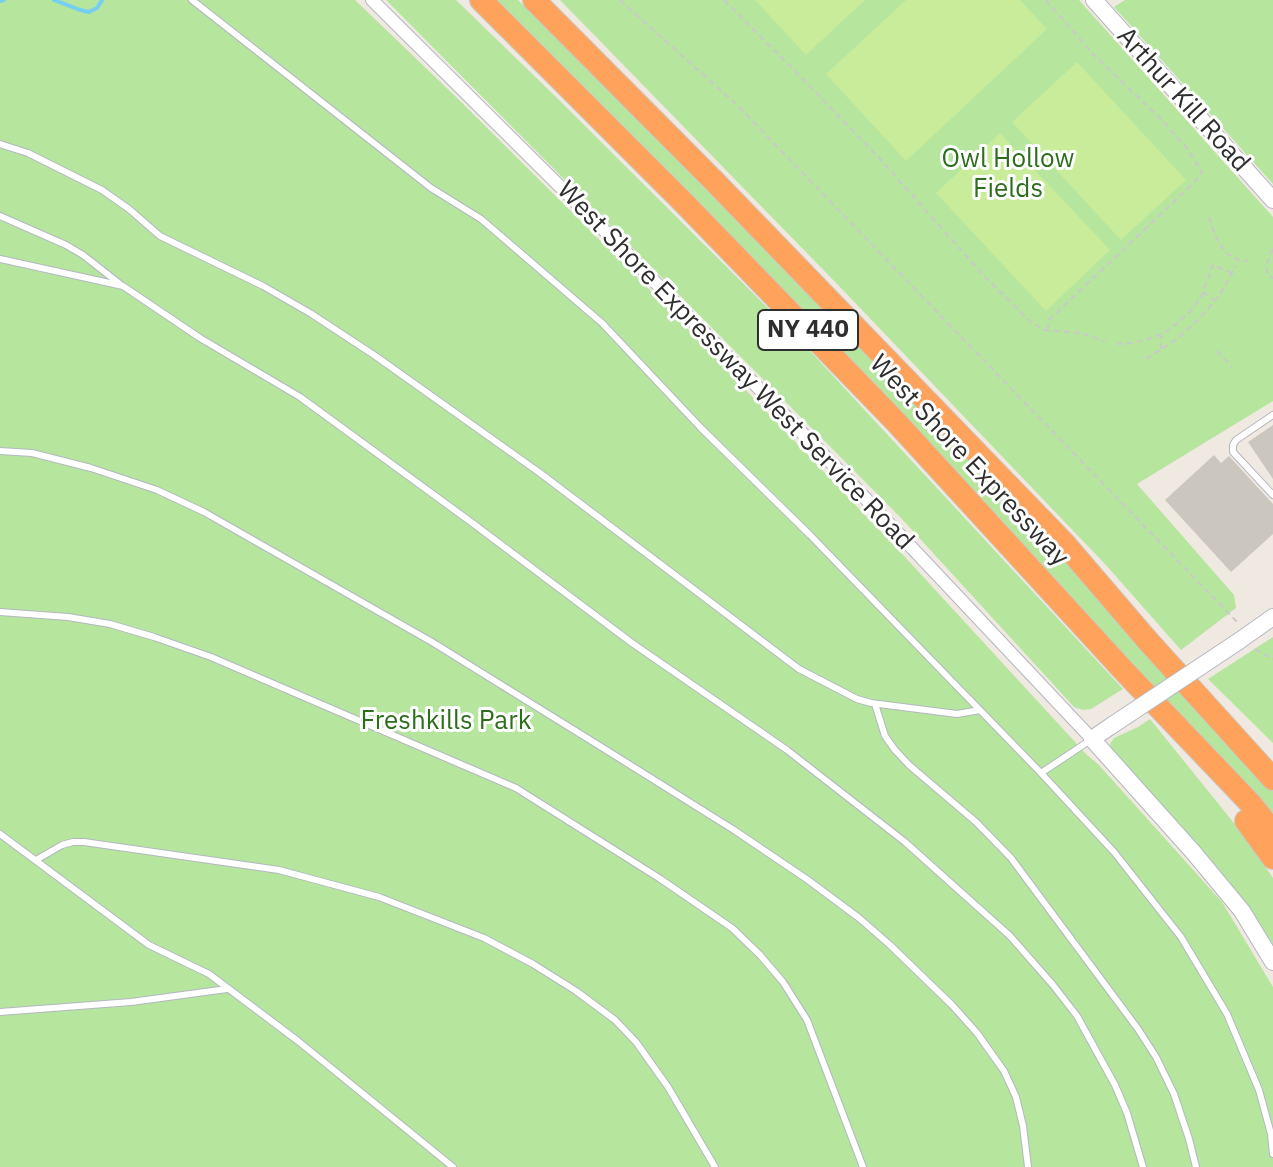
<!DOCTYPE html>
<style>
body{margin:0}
canvas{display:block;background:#efe9e1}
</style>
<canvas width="1273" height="1167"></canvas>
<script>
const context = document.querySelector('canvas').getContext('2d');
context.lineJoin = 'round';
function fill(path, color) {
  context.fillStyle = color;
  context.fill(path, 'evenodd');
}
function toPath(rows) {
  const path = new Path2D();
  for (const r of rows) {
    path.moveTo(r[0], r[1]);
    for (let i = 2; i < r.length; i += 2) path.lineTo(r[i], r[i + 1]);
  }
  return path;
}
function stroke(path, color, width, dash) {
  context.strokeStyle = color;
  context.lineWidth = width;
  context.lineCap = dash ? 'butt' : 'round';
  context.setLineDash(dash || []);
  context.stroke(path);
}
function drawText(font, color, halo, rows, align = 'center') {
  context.font = font + ' "IBM Plex Sans",sans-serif';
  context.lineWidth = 6;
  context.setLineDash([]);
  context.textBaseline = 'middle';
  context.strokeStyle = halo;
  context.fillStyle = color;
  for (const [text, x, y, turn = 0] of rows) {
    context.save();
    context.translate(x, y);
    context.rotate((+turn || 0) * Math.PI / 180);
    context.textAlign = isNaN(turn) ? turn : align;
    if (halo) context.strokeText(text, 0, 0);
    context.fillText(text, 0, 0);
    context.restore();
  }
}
fill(toPath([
 [0,0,355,0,456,97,662,302,905,557,1087,755,1098,764,1222,902,1273,987,1273,1167,0,1167],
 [386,0,456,0,556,97,798,338,1123,689,1091,709,1083,710,1074,707,901,518],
 [489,0,518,0,765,246,1064,556,1273,791,1273,822],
 [560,0,1079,0,1273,217,1273,401,1137,484,1234,595,1236,608,1181,650,1105,564,840,287],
 [1125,0,1273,0,1273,184,1114,7],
 [1273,637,1273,743,1208,679],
 [1150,719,1246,838,1273,878,1273,946,1255,917,1207,857,1113,753,1110,744,1114,738,1138,727]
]), '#b6e59e');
fill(toPath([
 [755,0,865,0,806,55],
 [906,0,1020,0,1047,29,906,161,826,74],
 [1077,62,1186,180,1121,240,1012,122],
 [1000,133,1110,250,1046,311,936,193]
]), '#c9ec9a');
stroke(toPath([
 [54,0,80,10,89,12,97,8,102,0],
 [0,1,4,0]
]), '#75cff0', 4);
fill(toPath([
 [1273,425,1273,479,1248,442],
 [1214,455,1221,463,1229,456,1273,504,1273,534,1231,572,1165,500]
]), '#cbc7bf');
const lane = toPath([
 [192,0,431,188,481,219,602,323,702,429,810,535,1041,773,1114,852,1181,937,1227,1014,1259,1090,1271,1134,1273,1154],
 [0,144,28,153,102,190,129,209,160,236,263,286,310,313,374,355,540,473,799,669,857,699,871,703,957,714,980,710],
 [0,216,66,245,83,255,120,284],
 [0,259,123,286,200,338,300,397,471,522,632,643,787,750,905,842,1010,936,1053,985,1077,1016,1115,1085,1127,1113,1143,1167],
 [1273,415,1236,440,1233,445,1233,452,1273,495],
 [0,451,32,453,91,468,157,490,204,512,432,642,603,748,734,830,808,880,859,918,890,945,952,1005,977,1033,1004,1071,1016,1097,1023,1126,1028,1167],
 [0,612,68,617,110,624,154,637,211,657,516,788,659,878,732,928,760,955,783,982,807,1020,863,1167],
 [875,704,885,736,895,750,909,765,976,822,1011,858,1138,1029,1156,1057,1174,1094,1189,1139,1196,1167],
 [1041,773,1092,739],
 [0,834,149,945,209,974,298,1041,453,1167],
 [36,860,62,845,73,842,84,842,279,870,379,897,484,938,533,964,576,991,615,1020,636,1042,668,1087,715,1167],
 [0,1012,131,1002,227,989]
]);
const street = toPath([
 [372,0,618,244,849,481,1092,739]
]);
const secondary = toPath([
 [1094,0,1273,200],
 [1239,641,1273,617],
 [1111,726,1092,739,1194,853,1242,911,1273,962]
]);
const highway = toPath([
 [481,0,685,204,896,422,1124,671,1251,804,1273,832],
 [534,0,714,181,1064,543,1148,641,1273,779],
 [1246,821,1273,858]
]);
stroke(lane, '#b4b7c1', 8);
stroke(street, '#b4b7c1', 14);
stroke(secondary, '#b4b7c1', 18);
stroke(highway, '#c9c9c9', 24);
stroke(toPath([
 [620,0,736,104,1239,624],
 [724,0,800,76,881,160,985,277,1033,324,1046,330,1081,333,1105,341],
 [1046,0,1092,53,1162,120,1186,147,1202,172,1196,181,1049,320,1048,328],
 [1209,217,1215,236,1226,253,1238,260,1247,261],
 [1273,249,1266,265,1268,275,1273,278],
 [1203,292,1214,300],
 [1117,344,1134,343,1160,335,1169,330,1190,312,1201,297,1213,265,1232,273],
 [1161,349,1161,336],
 [1217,351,1232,367],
 [1146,359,1176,340,1198,320,1219,296,1236,266],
 [1255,649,1273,659]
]), '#c9c9c9', 2, [6, 4]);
stroke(lane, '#fff', 6);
stroke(street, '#fff', 12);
stroke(secondary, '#fff', 16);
stroke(highway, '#ffa35c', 22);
const secondaryBridge = toPath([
 [1111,726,1239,641]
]);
stroke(secondaryBridge, '#b4b7c1', 18, []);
stroke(secondaryBridge, '#fff', 16);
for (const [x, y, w] of [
 [808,330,100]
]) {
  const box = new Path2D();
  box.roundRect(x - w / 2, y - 20, w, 40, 6);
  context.fillStyle = '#fff';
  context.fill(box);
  stroke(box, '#2e2e2e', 2);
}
drawText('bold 24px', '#2e2e2e', null, [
 ["NY 440",808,330]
]);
drawText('26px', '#2e2e2e', '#fff', [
 ["Arthur Kill Road",1183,100,48],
 ["West Shore Expressway West Service Road",735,366,46],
 ["West Shore Expressway",969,461,47]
]);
drawText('26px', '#2c6e1b', '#fff', [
 ["Owl Hollow",1008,159],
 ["Fields",1008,189],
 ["Freshkills Park",446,721]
]);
</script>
